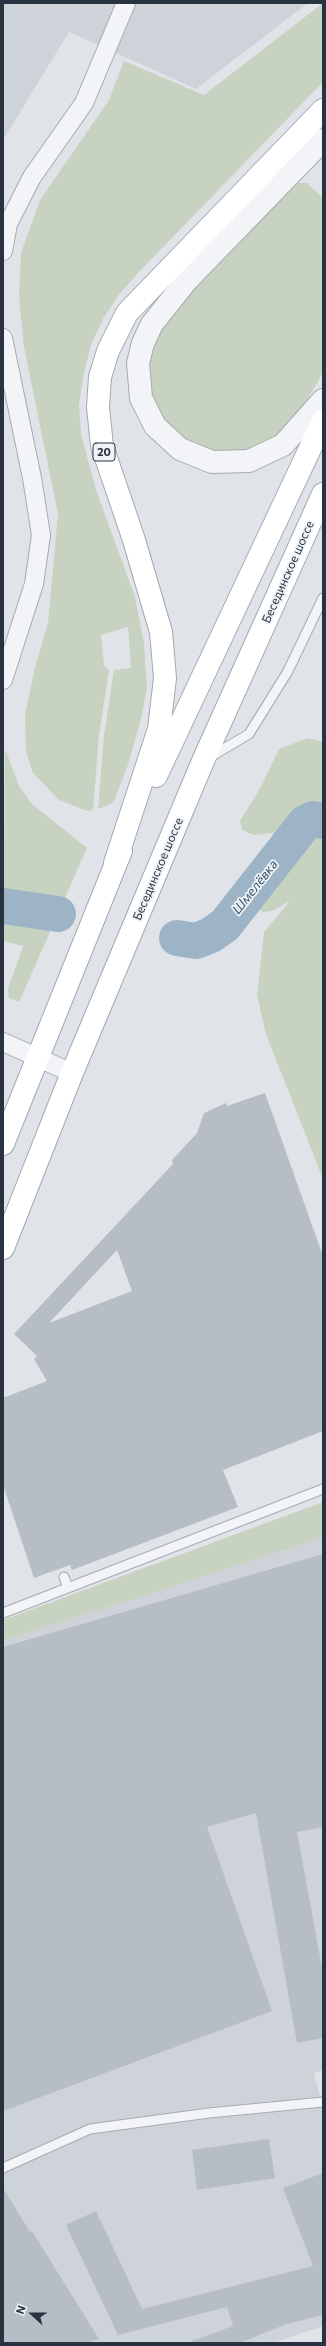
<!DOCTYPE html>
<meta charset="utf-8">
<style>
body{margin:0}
#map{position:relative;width:326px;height:2346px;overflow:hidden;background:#e0e4e8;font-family:Commissioner,sans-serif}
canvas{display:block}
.frame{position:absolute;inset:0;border:4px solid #29333f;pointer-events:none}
.north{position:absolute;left:12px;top:2294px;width:40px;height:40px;-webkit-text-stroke:3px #eff3f6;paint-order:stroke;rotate:291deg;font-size:11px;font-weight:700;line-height:16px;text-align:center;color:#29333f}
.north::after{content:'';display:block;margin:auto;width:14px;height:18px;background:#29333f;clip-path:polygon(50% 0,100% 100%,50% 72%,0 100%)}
</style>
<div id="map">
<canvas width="326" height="2346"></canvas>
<div class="frame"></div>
<div class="north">N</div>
</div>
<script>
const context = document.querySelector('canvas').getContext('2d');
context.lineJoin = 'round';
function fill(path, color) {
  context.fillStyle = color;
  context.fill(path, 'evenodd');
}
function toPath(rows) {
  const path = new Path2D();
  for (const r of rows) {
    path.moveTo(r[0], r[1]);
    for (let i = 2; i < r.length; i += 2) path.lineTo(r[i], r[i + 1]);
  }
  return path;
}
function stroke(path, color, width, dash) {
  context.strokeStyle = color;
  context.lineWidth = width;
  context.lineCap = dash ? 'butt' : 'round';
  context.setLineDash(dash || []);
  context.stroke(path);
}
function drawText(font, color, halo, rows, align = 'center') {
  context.font = font + ' Commissioner,sans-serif';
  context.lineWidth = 3.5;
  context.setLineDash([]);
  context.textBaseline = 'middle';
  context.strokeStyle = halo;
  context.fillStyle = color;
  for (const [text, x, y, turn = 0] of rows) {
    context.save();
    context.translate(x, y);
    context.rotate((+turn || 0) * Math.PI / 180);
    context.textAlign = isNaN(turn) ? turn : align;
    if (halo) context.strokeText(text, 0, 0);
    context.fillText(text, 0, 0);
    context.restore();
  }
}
fill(toPath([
 [3,3,308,3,196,89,69,32,3,140],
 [323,1538,323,2070,314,2073,323,2107,323,2326,273,2343,3,2343,3,1641]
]), '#ced3da');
fill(toPath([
 [323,3,323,82,137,274,118,296,103,319,91,345,83,377,79,406,81,434,96,490,135,597,144,644,147,686,142,715,128,765,113,803,98,809,104,736,114,670,131,668,128,627,101,635,104,666,109,670,99,735,93,810,87,811,59,800,33,773,26,752,25,715,35,667,48,623,58,514,24,347,19,296,21,253,40,200,109,100,124,61,204,95],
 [290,183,307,183,323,198,323,371,318,382,293,422,265,445,237,452,212,450,186,440,165,423,148,397,145,369,152,337,167,315],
 [308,738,323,742,323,1179,266,1034,257,995,264,932,290,901,272,911,263,912,254,906,254,902,289,852,282,838,273,833,254,835,242,830,240,821,261,787,279,749],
 [5,749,19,786,32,804,87,848,19,1002,9,998,8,989,23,946,3,941],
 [323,1502,323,1538,3,1641,3,1620]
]), '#c7d2c1');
stroke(toPath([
 [3,906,58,914],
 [177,938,196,941,211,935,225,925,305,823,313,819,323,821]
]), '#9db4c7', 36);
fill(toPath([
 [265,1093,323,1256,323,1431,223,1470,238,1507,72,1570,70,1565,34,1578,3,1485,3,1398,47,1381,34,1359,37,1356,14,1334,173,1164,172,1160,197,1133,204,1113,226,1103,227,1106],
 [117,1250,132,1291,49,1323],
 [323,1554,323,1827,297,1832,323,1973,323,2038,297,2043,256,1813,207,1827,272,2011,3,2111,3,1647],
 [269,2139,275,2178,197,2190,192,2150],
 [323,2173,323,2315,287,2324,239,2343,192,2343,192,2341,233,2326,227,2307,118,2335,66,2225,96,2211,142,2309,313,2266,283,2188],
 [3,2188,30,2232,32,2231,99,2339,85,2343,3,2343]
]), '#b7bdc5');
const service = toPath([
 [210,757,249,734,288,671,323,598],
 [64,1577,68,1588],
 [3,1613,323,1489],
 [3,2168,90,2129,209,2113,323,2102]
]);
const minor = toPath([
 [3,251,8,224,32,177,84,103,126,3],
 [3,338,32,478,41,535,34,584,3,680],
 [3,1042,72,1073]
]);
const tertiary = toPath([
 [323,140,188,279,152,324,143,343,138,363,141,398,155,426,180,449,212,462,249,461,283,445,323,400]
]);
const primary = toPath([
 [156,776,323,421],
 [115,863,159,729,165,678,161,632,134,540,102,446,98,407,100,377,108,351,127,313,323,110],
 [3,1144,121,851],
 [3,1248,72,1073,203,761,323,494]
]);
stroke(service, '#a5abb2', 11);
stroke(minor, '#a5abb2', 20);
stroke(tertiary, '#a5abb2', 24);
stroke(primary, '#a0a9b3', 24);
stroke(service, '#f2f4f7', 9);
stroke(minor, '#f2f4f7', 18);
stroke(tertiary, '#f2f4f7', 22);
stroke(primary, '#fff', 22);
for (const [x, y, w] of [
 [104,452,22]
]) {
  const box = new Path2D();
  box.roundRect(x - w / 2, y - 9, w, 18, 3);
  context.fillStyle = '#eff3f6';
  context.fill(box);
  stroke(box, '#29333f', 1);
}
drawText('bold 11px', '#29333f', null, [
 ["20",104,452]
]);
drawText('12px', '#29333f', '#eff3f6', [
 ["Бесединское шоссе",288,572,-66],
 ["Бесединское шоссе",158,869,-67]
]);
drawText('italic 13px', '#355471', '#eff3f6', [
 ["Шмелёвка",255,887,-52]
]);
</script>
